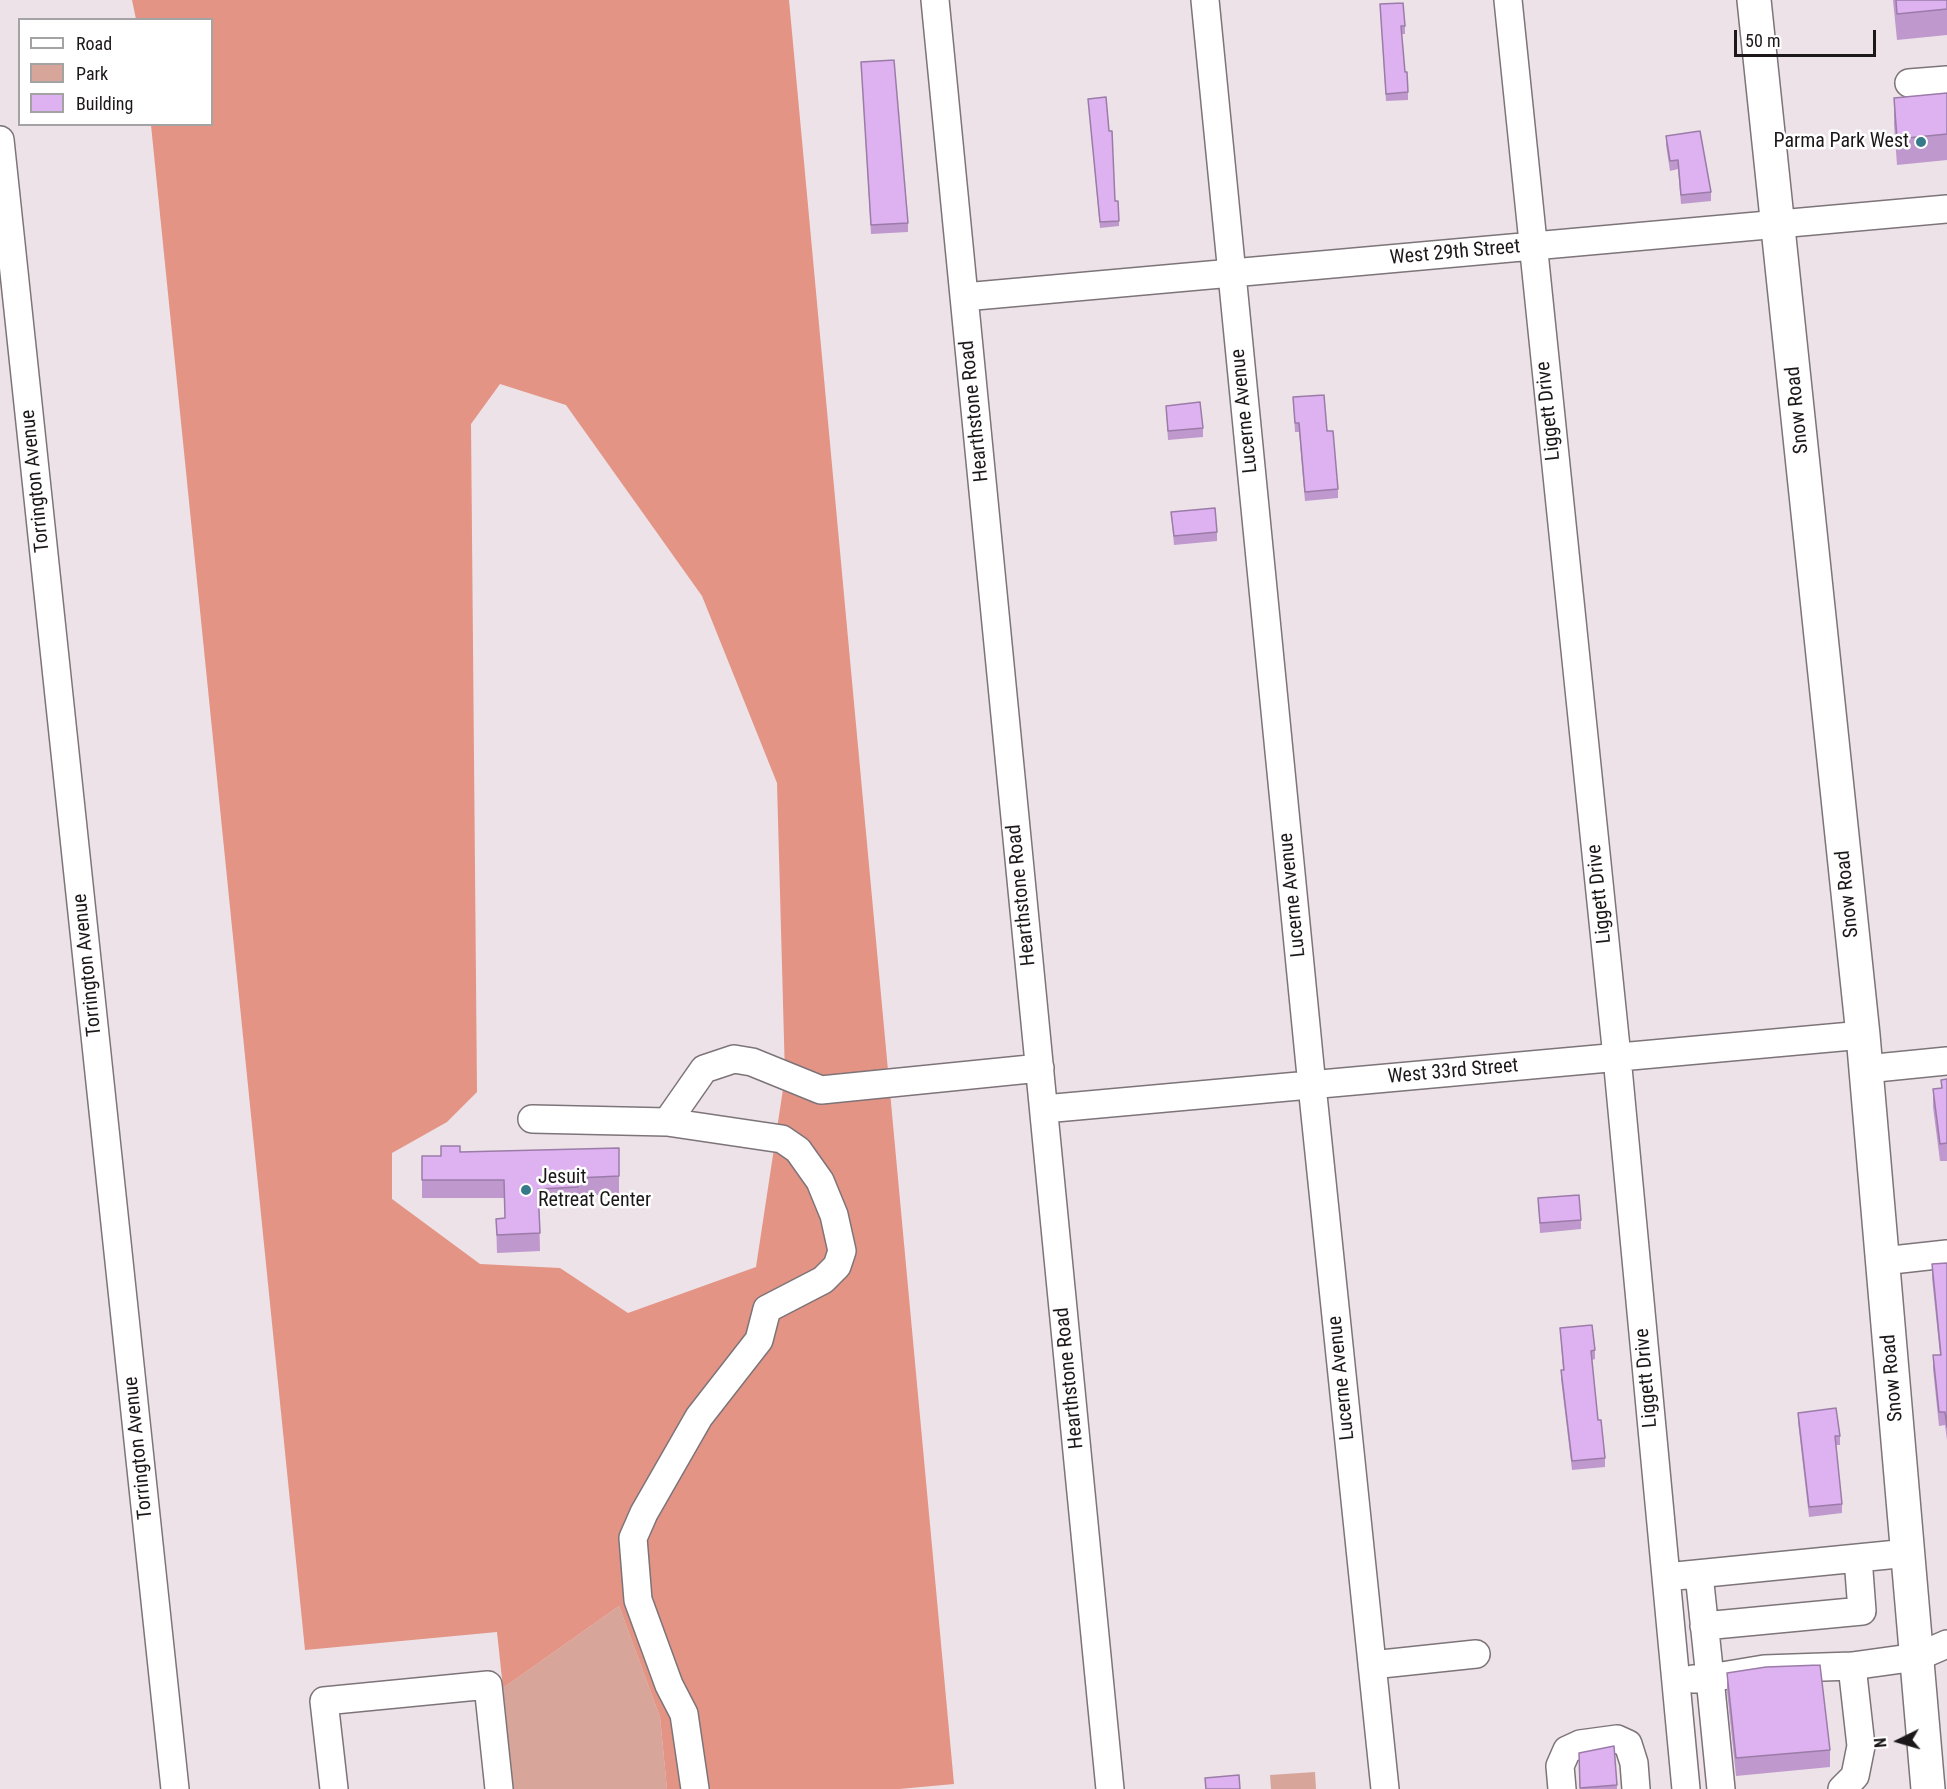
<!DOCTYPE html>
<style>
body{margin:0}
#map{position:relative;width:1947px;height:1789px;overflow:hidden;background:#ece2e8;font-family:"Roboto Condensed",sans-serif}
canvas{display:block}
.legend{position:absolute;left:18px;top:18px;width:195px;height:108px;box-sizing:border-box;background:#fff;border:2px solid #a4a3a3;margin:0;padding:8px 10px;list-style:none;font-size:18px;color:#1c181a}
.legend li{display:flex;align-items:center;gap:12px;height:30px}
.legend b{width:30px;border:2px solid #a4a3a3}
.north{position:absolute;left:1869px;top:1711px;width:60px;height:60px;-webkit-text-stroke:4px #fff;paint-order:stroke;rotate:265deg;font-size:16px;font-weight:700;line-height:24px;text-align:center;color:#1c181a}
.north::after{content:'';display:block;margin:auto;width:21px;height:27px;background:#1c181a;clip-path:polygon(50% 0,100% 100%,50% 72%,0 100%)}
.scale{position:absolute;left:1734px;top:30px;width:142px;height:27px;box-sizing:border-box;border:3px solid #1c181a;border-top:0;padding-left:8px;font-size:18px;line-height:21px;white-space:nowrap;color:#1c181a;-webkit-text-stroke:4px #fff;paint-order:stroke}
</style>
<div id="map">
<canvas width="1947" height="1789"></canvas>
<ul class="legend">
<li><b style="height:8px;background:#fff"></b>Road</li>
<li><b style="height:16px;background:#d7a59a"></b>Park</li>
<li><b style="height:16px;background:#deb1f0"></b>Building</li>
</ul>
<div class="north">N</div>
<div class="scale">50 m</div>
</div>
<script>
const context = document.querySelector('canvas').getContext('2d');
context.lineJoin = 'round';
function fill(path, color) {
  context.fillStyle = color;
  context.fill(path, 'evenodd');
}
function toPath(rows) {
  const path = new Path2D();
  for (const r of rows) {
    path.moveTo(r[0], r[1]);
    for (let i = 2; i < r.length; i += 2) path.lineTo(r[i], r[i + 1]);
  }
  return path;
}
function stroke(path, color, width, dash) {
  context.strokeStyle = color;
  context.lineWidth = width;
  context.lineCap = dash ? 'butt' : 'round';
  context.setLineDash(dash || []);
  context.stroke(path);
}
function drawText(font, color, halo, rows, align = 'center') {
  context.font = font + ' "Roboto Condensed",sans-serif';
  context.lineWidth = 5;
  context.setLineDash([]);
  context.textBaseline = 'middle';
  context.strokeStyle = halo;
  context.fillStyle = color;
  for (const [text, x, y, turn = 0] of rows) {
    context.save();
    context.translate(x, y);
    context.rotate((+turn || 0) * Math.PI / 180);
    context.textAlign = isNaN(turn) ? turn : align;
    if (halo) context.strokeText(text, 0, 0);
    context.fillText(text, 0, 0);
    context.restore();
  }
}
fill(toPath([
 [619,1606,660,1717,667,1789,513,1789,503,1688],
 [1315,1772,1316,1789,1271,1789,1270,1775]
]), '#d7a59a');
fill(toPath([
 [132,0,789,0,954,1784,899,1789,667,1789,660,1717,619,1606,503,1688,497,1632,305,1650,151,125,212,124,212,20,136,19],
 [500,384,566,405,702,596,777,783,785,1076,756,1267,628,1313,560,1268,480,1264,392,1199,392,1153,447,1122,477,1092,471,424]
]), '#e39484');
const minor = toPath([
 [935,0,1110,1789],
 [1205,0,1310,1066,1385,1789],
 [1508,0,1617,1057,1686,1789],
 [1909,83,1947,80],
 [0,140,175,1789],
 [964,297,1947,209],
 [1866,1069,1947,1061],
 [1044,1109,1863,1035],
 [532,1119,667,1122,782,1139,798,1150,820,1181,834,1215,842,1251,837,1266,823,1280,767,1309,759,1340,699,1417,644,1513,633,1538,638,1600,669,1685,684,1714,695,1789],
 [667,1122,704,1069,734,1059,752,1062,821,1090,1040,1068],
 [1883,1261,1947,1254],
 [1666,1577,1908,1553],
 [1704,1626,1862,1611,1858,1558],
 [1372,1665,1476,1654],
 [1693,1679,1710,1678,1699,1574],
 [334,1789,324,1701,488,1685,499,1789],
 [1562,1789,1560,1766,1567,1750,1580,1744,1617,1739,1628,1744,1634,1763,1636,1789],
 [1721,1789,1710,1678,1764,1669,1852,1666,1917,1657,1947,1644],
 [1842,1789,1855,1776,1861,1746,1852,1666]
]);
const major = toPath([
 [1754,0,1863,1035,1928,1789]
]);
stroke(minor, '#7d7479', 30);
stroke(major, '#7d7479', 36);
stroke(minor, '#fff', 27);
stroke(major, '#fff', 33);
fill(toPath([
 [1893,0,1947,0,1947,35,1897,40],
 [1380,4,1405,26,1405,34,1401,34,1405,72,1408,92,1408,100,1386,101],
 [861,62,908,223,908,232,871,234],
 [1947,93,1947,160,1897,165,1894,124,1894,98],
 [1088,99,1119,221,1119,226,1100,228],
 [1666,136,1711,192,1711,201,1681,204,1678,169,1670,171,1666,145],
 [1293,397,1327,431,1338,489,1338,498,1305,501,1299,432,1295,432],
 [1166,406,1203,428,1203,437,1168,440],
 [1171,512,1217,532,1217,541,1174,545],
 [1947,1079,1947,1161,1940,1161,1933,1107,1933,1089,1941,1088,1941,1080],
 [441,1146,460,1152,619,1176,619,1194,578,1196,578,1205,539,1207,540,1251,497,1253,496,1219,505,1218,504,1198,422,1198,422,1156,441,1156],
 [1538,1198,1581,1220,1581,1229,1540,1233],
 [1947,1263,1947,1440,1945,1425,1939,1426,1933,1369,1933,1355,1940,1355,1932,1278,1932,1264],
 [1560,1328,1595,1350,1595,1359,1592,1360,1598,1420,1605,1458,1605,1467,1572,1470,1561,1379,1561,1370,1563,1370],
 [1798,1413,1840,1436,1840,1445,1836,1445,1842,1504,1842,1513,1809,1517,1798,1422],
 [1727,1673,1830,1750,1830,1767,1736,1776,1727,1691],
 [1614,1746,1617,1789,1580,1789,1579,1753]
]), '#bf98ce');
const building = toPath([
 [1896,0,1947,0,1947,9,1897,14,1896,0],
 [1403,3,1405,26,1401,26,1405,72,1407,72,1408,92,1386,94,1380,4,1403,3],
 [894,60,908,223,871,225,861,62,894,60],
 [1947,93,1947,134,1897,139,1894,98,1947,93],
 [1106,97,1109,131,1112,131,1115,201,1118,201,1119,221,1100,222,1088,99,1106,97],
 [1700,131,1711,192,1681,195,1678,160,1670,161,1666,136,1700,131],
 [1324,395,1327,431,1333,431,1338,489,1305,492,1299,423,1295,423,1293,397,1324,395],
 [1200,402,1203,428,1168,431,1166,406,1200,402],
 [1215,508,1217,532,1174,536,1171,512,1215,508],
 [1947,1079,1947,1143,1940,1144,1933,1089,1942,1088,1941,1080,1947,1079],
 [441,1146,460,1146,460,1152,619,1148,619,1176,577,1178,578,1187,538,1189,540,1233,497,1235,496,1219,505,1218,504,1180,422,1180,422,1156,441,1156,441,1146],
 [1579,1195,1581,1220,1540,1223,1538,1198,1579,1195],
 [1947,1263,1947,1427,1945,1412,1939,1412,1933,1355,1941,1355,1932,1264,1947,1263],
 [1592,1325,1595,1350,1591,1351,1598,1420,1601,1420,1605,1458,1572,1461,1561,1370,1564,1370,1560,1328,1592,1325],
 [1836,1408,1840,1436,1835,1436,1842,1504,1809,1507,1798,1413,1836,1408],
 [1820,1665,1830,1750,1736,1758,1727,1673,1766,1667,1820,1665],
 [1614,1746,1617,1785,1580,1788,1579,1753,1614,1746],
 [1239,1775,1240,1789,1206,1789,1205,1778,1239,1775]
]);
fill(building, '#deb1f0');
stroke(building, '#9b7ca8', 1.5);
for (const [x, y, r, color] of [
 [1921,142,6,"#367a89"],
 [526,1190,6,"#367a89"]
]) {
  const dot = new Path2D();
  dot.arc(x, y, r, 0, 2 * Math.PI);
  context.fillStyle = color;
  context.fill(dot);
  stroke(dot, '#fff', 2);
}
drawText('20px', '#1c181a', '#fff', [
 ["Parma Park West",1909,142],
 ["Jesuit",538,1178,"left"],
 ["Retreat Center",538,1201,"left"]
], 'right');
drawText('20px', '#1c181a', '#fff', [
 ["West 29th Street",1455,253,-5],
 ["Snow Road",1798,410,-96],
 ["Hearthstone Road",975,411,-96],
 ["Lucerne Avenue",1245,411,-96],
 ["Liggett Drive",1549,411,-96],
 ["Torrington Avenue",36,481,-96],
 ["Liggett Drive",1600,894,-96],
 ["Snow Road",1848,894,-96],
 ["Hearthstone Road",1022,895,-96],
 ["Lucerne Avenue",1293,895,-96],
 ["Torrington Avenue",88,965,-96],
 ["West 33rd Street",1453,1072,-5],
 ["Hearthstone Road",1070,1378,-96],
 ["Lucerne Avenue",1342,1378,-96],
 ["Liggett Drive",1647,1378,-95],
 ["Snow Road",1893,1378,-95],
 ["Torrington Avenue",139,1448,-96]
]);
</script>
